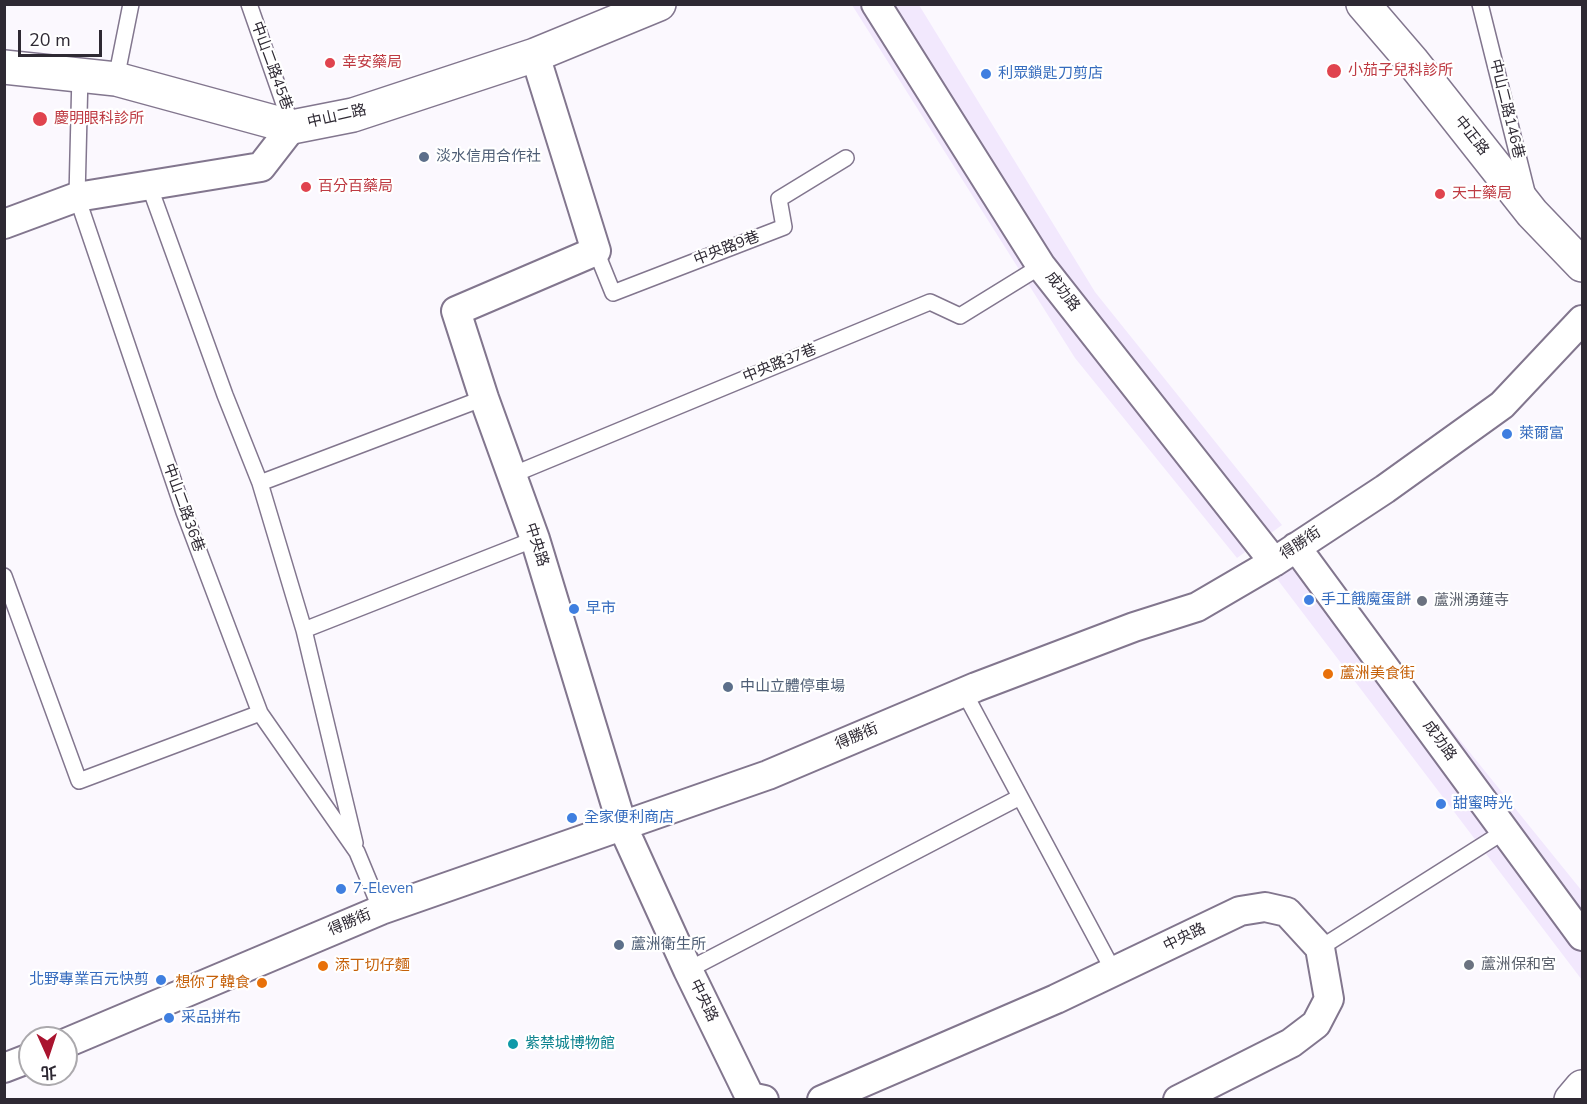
<!DOCTYPE html>
<meta charset="utf-8">
<style>
body{margin:0}
#map{position:relative;width:1587px;height:1104px;overflow:hidden;background:#fbf8fe;font-family:"Nunito Sans","Noto Sans TC",sans-serif}
canvas{display:block}
.frame{position:absolute;inset:0;border:6px solid #2e2933;pointer-events:none}
.north{position:absolute;left:18px;top:1026px;width:60px;height:60px;box-sizing:border-box;background:#fff;border:2px solid #aba9ad;border-radius:50%;rotate:177deg;font-size:16px;font-weight:700;line-height:24px;text-align:center;color:#2e2933}
.north::after{content:'';display:block;margin:auto;width:21px;height:27px;background:#aa142f;clip-path:polygon(50% 0,100% 100%,50% 72%,0 100%)}
.scale{position:absolute;left:18px;top:30px;width:84px;height:27px;box-sizing:border-box;border:3px solid #2e2933;border-top:0;padding-left:8px;font-size:18px;line-height:21px;white-space:nowrap;color:#2e2933;-webkit-text-stroke:4px #fff;paint-order:stroke}
</style>
<div id="map">
<canvas width="1587" height="1104"></canvas>
<div class="frame"></div>
<div class="north">北</div>
<div class="scale">20 m</div>
</div>
<script>
const context = document.querySelector('canvas').getContext('2d');
context.lineJoin = 'round';
function fill(path, color) {
  context.fillStyle = color;
  context.fill(path, 'evenodd');
}
function toPath(rows) {
  const path = new Path2D();
  for (const r of rows) {
    path.moveTo(r[0], r[1]);
    for (let i = 2; i < r.length; i += 2) path.lineTo(r[i], r[i + 1]);
  }
  return path;
}
function stroke(path, color, width, dash) {
  context.strokeStyle = color;
  context.lineWidth = width;
  context.lineCap = dash ? 'butt' : 'round';
  context.setLineDash(dash || []);
  context.stroke(path);
}
function drawText(font, color, halo, rows, align = 'center') {
  context.font = font + ' "Nunito Sans","Noto Sans TC",sans-serif';
  context.lineWidth = 4.5;
  context.setLineDash([]);
  context.textBaseline = 'middle';
  context.strokeStyle = halo;
  context.fillStyle = color;
  for (const [text, x, y, turn = 0] of rows) {
    context.save();
    context.translate(x, y);
    context.rotate((+turn || 0) * Math.PI / 180);
    context.textAlign = isNaN(turn) ? turn : align;
    if (halo) context.strokeText(text, 0, 0);
    context.fillText(text, 0, 0);
    context.restore();
  }
}
fill(toPath([
 [852,5,919,5,1095,292,1282,525,1237,558,1075,358],
 [1305,549,1582,891,1582,980,1274,575]
]), '#f2e8fd');
const service = toPath([
 [249,4,292,127],
 [1480,4,1527,192],
 [80,74,77,197,184,512,260,713,357,852,381,910],
 [116,79,131,4],
 [149,185,225,395,260,483,304,630,355,843],
 [596,251,613,293,784,227,779,199,846,158],
 [512,475,930,302,960,316,1041,266],
 [260,483,484,398],
 [4,576,79,781,260,713],
 [304,630,535,539],
 [964,692,1114,972],
 [1320,948,1505,831],
 [688,970,1020,797]
]);
const minor = toPath([
 [876,4,1041,266,1274,562],
 [535,55,596,251,456,311,484,398,535,539,622,825,688,970,750,1097,764,1100],
 [4,224,77,197,261,167,292,127],
 [1296,547,1582,936],
 [66,1043,381,910,768,775,976,687,1134,627,1197,607,1274,562,1385,489,1502,405,1582,320],
 [4,1068,30,1058],
 [822,1100,1056,999,1240,911,1265,907,1287,912,1320,948,1329,999,1316,1024,1291,1043,1178,1100]
]);
const tertiary = toPath([
 [1363,4,1412,61,1532,213,1582,265],
 [4,67,116,79,292,127,353,115,535,55,659,4],
 [1571,1100,1582,1087]
]);
stroke(service, '#82768e', 18);
stroke(minor, '#82768e', 32);
stroke(tertiary, '#82768e', 36);
stroke(service, '#fff', 15);
stroke(minor, '#fff', 28);
stroke(tertiary, '#fff', 33);
for (const [x, y, r, color] of [
 [330,63,6,"#e0444e"],
 [1334,71,8,"#e0444e"],
 [986,74,6,"#3f7fe0"],
 [40,119,8,"#e0444e"],
 [424,157,6,"#5c6f8a"],
 [306,187,6,"#e0444e"],
 [1440,194,6,"#e0444e"],
 [1507,434,6,"#3f7fe0"],
 [1309,600,6,"#3f7fe0"],
 [1422,601,6,"#6b7280"],
 [574,609,6,"#3f7fe0"],
 [1328,674,6,"#e8710a"],
 [728,687,6,"#5c6f8a"],
 [1441,804,6,"#3f7fe0"],
 [572,818,6,"#3f7fe0"],
 [341,889,6,"#3f7fe0"],
 [619,945,6,"#5c6f8a"],
 [1469,965,6,"#6b7280"],
 [323,966,6,"#e8710a"],
 [161,980,6,"#3f7fe0"],
 [262,983,6,"#e8710a"],
 [169,1018,6,"#3f7fe0"],
 [513,1044,6,"#0f9aa8"]
]) {
  const dot = new Path2D();
  dot.arc(x, y, r, 0, 2 * Math.PI);
  context.fillStyle = color;
  context.fill(dot);
  stroke(dot, '#fff', 2);
}
drawText('15px', '#be3a42', '#fff', [
 ["幸安藥局",342,63],
 ["小茄子兒科診所",1348,71],
 ["慶明眼科診所",54,119],
 ["百分百藥局",318,187],
 ["天士藥局",1452,194]
], 'left');
drawText('15px', '#2e2933', '#fff', [
 ["中山二路45巷",271,66,70],
 ["中山二路146巷",1506,109,76],
 ["中山二路",337,117,-13],
 ["中正路",1471,136,52],
 ["中央路9巷",727,249,-21],
 ["成功路",1062,292,52],
 ["中央路37巷",780,364,-22],
 ["中山二路36巷",183,508,70],
 ["得勝街",1301,544,-34],
 ["中央路",536,545,72],
 ["得勝街",857,737,-23],
 ["成功路",1439,741,54],
 ["得勝街",350,923,-23],
 ["中央路",1185,938,-26],
 ["中央路",703,1001,64]
]);
drawText('15px', '#366cbe', '#fff', [
 ["利眾鎖匙刀剪店",998,74],
 ["萊爾富",1519,434],
 ["手工餓魔蛋餅",1321,600],
 ["早市",586,609],
 ["甜蜜時光",1453,804],
 ["全家便利商店",584,818],
 ["7-Eleven",353,889],
 ["北野專業百元快剪",149,980,"right"],
 ["采品拼布",181,1018]
], 'left');
drawText('15px', '#4e5e75', '#fff', [
 ["淡水信用合作社",436,157],
 ["中山立體停車場",740,687],
 ["蘆洲衛生所",631,945]
], 'left');
drawText('15px', '#5b616d', '#fff', [
 ["蘆洲湧蓮寺",1434,601],
 ["蘆洲保和宮",1481,965]
], 'left');
drawText('15px', '#c56008', '#fff', [
 ["蘆洲美食街",1340,674],
 ["添丁切仔麵",335,966],
 ["想你了韓食",250,983,"right"]
], 'left');
drawText('15px', '#0d838f', '#fff', [
 ["紫禁城博物館",525,1044]
], 'left');
</script>
